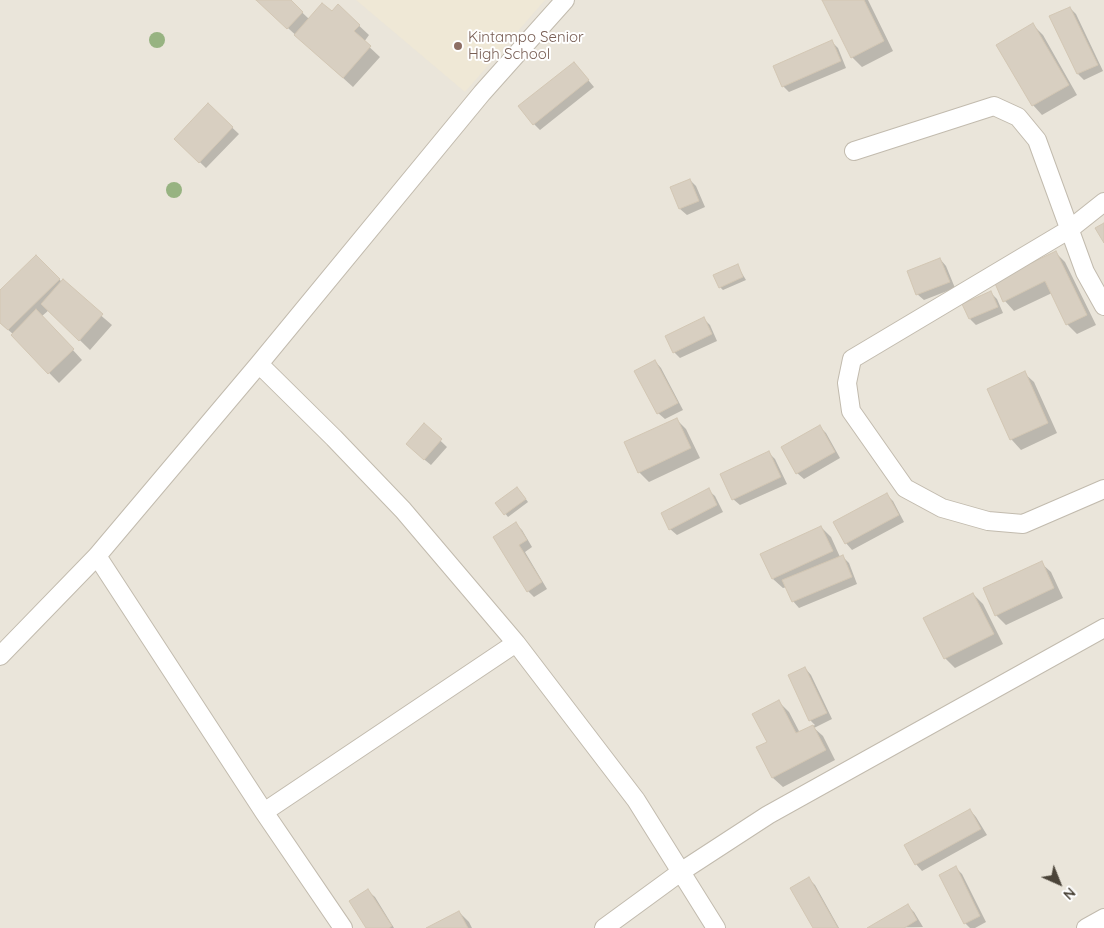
<!DOCTYPE html>
<style>
body{margin:0}
#map{position:relative;width:1104px;height:928px;overflow:hidden;background:#f6f3ec;font-family:Quicksand,sans-serif}
canvas{display:block}
.north{position:absolute;left:1034px;top:858px;width:50px;height:50px;-webkit-text-stroke:4px #fff;paint-order:stroke;rotate:136deg;font-size:14px;font-weight:700;line-height:20px;text-align:center;color:#4b4439}
.north::after{content:'';display:block;margin:auto;width:18px;height:22px;background:#4b4439;clip-path:polygon(50% 0,100% 100%,50% 72%,0 100%)}
</style>
<div id="map">
<canvas width="1104" height="928"></canvas>
<div class="north">N</div>
</div>
<script>
const context = document.querySelector('canvas').getContext('2d');
context.lineJoin = 'round';
function fill(path, color) {
  context.fillStyle = color;
  context.fill(path, 'evenodd');
}
function toPath(rows) {
  const path = new Path2D();
  for (const r of rows) {
    path.moveTo(r[0], r[1]);
    for (let i = 2; i < r.length; i += 2) path.lineTo(r[i], r[i + 1]);
  }
  return path;
}
function stroke(path, color, width, dash) {
  context.strokeStyle = color;
  context.lineWidth = width;
  context.lineCap = dash ? 'butt' : 'round';
  context.setLineDash(dash || []);
  context.stroke(path);
}
function drawText(font, color, halo, rows, align = 'center') {
  context.font = font + ' Quicksand,sans-serif';
  context.lineWidth = 4;
  context.setLineDash([]);
  context.textBaseline = 'middle';
  context.strokeStyle = halo;
  context.fillStyle = color;
  for (const [text, x, y, turn = 0] of rows) {
    context.save();
    context.translate(x, y);
    context.rotate((+turn || 0) * Math.PI / 180);
    context.textAlign = isNaN(turn) ? turn : align;
    if (halo) context.strokeText(text, 0, 0);
    context.fillText(text, 0, 0);
    context.restore();
  }
}
fill(toPath([
 [0,0,1104,0,1104,928,0,928]
]), '#eae5da');
fill(toPath([
 [356,0,545,0,465,92]
]), '#efe8d6');
fill(toPath([
 [257,0,289,0,309,19,332,13,338,6,369,35,364,42,380,57,353,87],
 [823,0,868,0,893,51,862,67,852,57],
 [1070,8,1076,14,1103,71,1084,80,1078,74,1051,17],
 [1033,25,1043,35,1077,95,1042,115,1033,105],
 [832,42,838,48,846,68,789,92,783,86],
 [574,63,594,87,540,130,534,124],
 [208,105,239,134,206,168,176,139],
 [690,180,696,186,705,207,687,215,680,209,671,188],
 [1055,252,1065,262,1096,325,1077,334,1067,324,1052,293,1014,311,1005,301],
 [36,257,62,282,112,325,90,350,49,310,42,316,82,360,59,383,12,335,13,334,0,323,0,291],
 [940,259,946,266,955,288,924,300,917,294],
 [737,265,746,280,723,290,720,287],
 [991,293,997,299,1003,313,976,325,970,319],
 [704,319,710,325,717,341,680,358,674,352],
 [655,361,661,368,683,410,665,419,658,413],
 [1024,373,1034,382,1057,433,1021,450,1012,440,988,389],
 [676,419,686,429,700,458,649,482,639,472],
 [424,425,447,447,431,465,414,451],
 [820,427,826,433,840,458,804,479,797,473],
 [769,453,775,459,787,484,740,505,733,499],
 [708,490,715,496,723,512,677,535,670,529],
 [520,491,528,502,508,517,497,503],
 [887,495,893,501,904,522,852,550,846,543],
 [516,524,522,530,532,547,525,552,547,589,534,597,528,591,495,537],
 [821,527,831,537,840,557,842,556,849,563,857,584,799,608,793,601,787,587,783,588,773,579],
 [1041,563,1051,572,1063,598,1006,625,996,615],
 [973,594,983,604,1003,644,955,668,945,658],
 [805,668,811,675,832,719,814,728,823,736,835,760,783,787,773,778,758,748,769,742,779,702,789,712,800,733,815,725,810,720],
 [970,810,976,817,987,835,922,871,916,864],
 [956,868,962,874,986,922,975,928,970,928,965,923],
 [809,879,815,885,839,928,815,928],
 [368,891,375,897,394,928,367,928],
 [908,906,914,912,923,927,869,928],
 [459,912,469,922,472,928,429,928]
]), '#0003');
const building = toPath([
 [256,0,291,0,303,12,287,29,256,0],
 [822,0,864,0,884,41,851,58,822,0],
 [322,3,332,11,338,4,360,25,354,31,371,46,343,78,294,35,322,3],
 [1070,7,1098,65,1077,74,1049,16,1070,7],
 [1033,23,1069,85,1032,106,996,45,1033,23],
 [832,40,841,61,782,87,773,66,832,40],
 [574,62,589,80,533,125,518,106,574,62],
 [208,103,233,127,199,163,174,139,208,103],
 [690,179,699,201,679,209,670,187,690,179],
 [1104,223,1104,243,1095,228,1104,223],
 [1056,251,1087,315,1066,325,1045,281,1003,302,994,281,1056,251],
 [36,255,60,279,8,330,0,323,0,290,36,255],
 [940,258,950,282,916,295,907,271,940,258],
 [738,264,743,277,719,288,713,275,738,264],
 [63,279,103,314,79,341,41,304,63,279],
 [991,291,998,307,969,319,962,304,991,291],
 [36,309,74,349,48,374,11,335,36,309],
 [704,317,712,334,673,353,665,336,704,317],
 [655,360,678,403,657,414,634,371,655,360],
 [1025,371,1048,423,1010,440,987,389,1025,371],
 [677,418,691,448,638,473,624,442,677,418],
 [424,423,442,439,424,460,406,444,424,423],
 [820,425,835,452,796,474,781,447,820,425],
 [769,451,781,477,732,500,720,474,769,451],
 [517,487,526,499,504,515,495,503,517,487],
 [709,488,717,505,669,530,661,513,709,488],
 [887,493,899,515,845,544,833,522,887,493],
 [516,522,527,540,519,545,542,582,527,592,493,537,516,522],
 [821,526,833,551,772,579,760,554,821,526],
 [843,555,852,577,792,602,782,580,843,555],
 [1042,561,1054,588,995,616,983,588,1042,561],
 [973,593,994,634,944,659,923,618,973,593],
 [805,667,827,713,809,721,788,675,805,667],
 [779,700,796,733,813,725,826,750,772,778,756,747,767,742,752,714,779,700],
 [970,809,981,829,915,865,904,845,970,809],
 [956,866,980,916,964,924,939,875,956,866],
 [809,877,838,928,813,928,790,888,809,877],
 [368,889,392,926,389,928,366,928,349,901,368,889],
 [908,904,917,920,904,928,867,928,908,904],
 [459,911,468,928,426,928,459,911]
]);
fill(building, '#d8cfc1');
stroke(building, '#d3c7b4', 1);
const street = toPath([
 [854,151,994,106,1018,117,1037,140,1085,272,1104,306],
 [1104,202,1070,229,852,359,847,383,851,411,905,488,942,508,988,521,1023,524,1104,489],
 [259,364,334,438,403,510,516,643,636,800,716,928],
 [97,556,264,812,343,928],
 [0,656,97,556,259,364,482,93,565,0],
 [264,812,516,643],
 [604,928,682,871,768,815,1104,628],
 [1086,928,1104,918]
]);
stroke(street, '#c2bbae', 20);
stroke(street, '#fff', 18);
context.fillStyle = '#97b381';
for (const [x, y] of [
 [157,40],
 [174,190]
]) {
  context.beginPath();
  context.arc(x, y, 8, 0, 2 * Math.PI);
  context.fill();
}
for (const [x, y, r, color] of [
 [458,46,5,"#8d6e63"]
]) {
  const dot = new Path2D();
  dot.arc(x, y, r, 0, 2 * Math.PI);
  context.fillStyle = color;
  context.fill(dot);
  stroke(dot, '#fff', 2);
}
drawText('15px', '#785e54', '#fff', [
 ["Kintampo Senior",468,37],
 ["High School",468,54]
], 'left');
</script>
